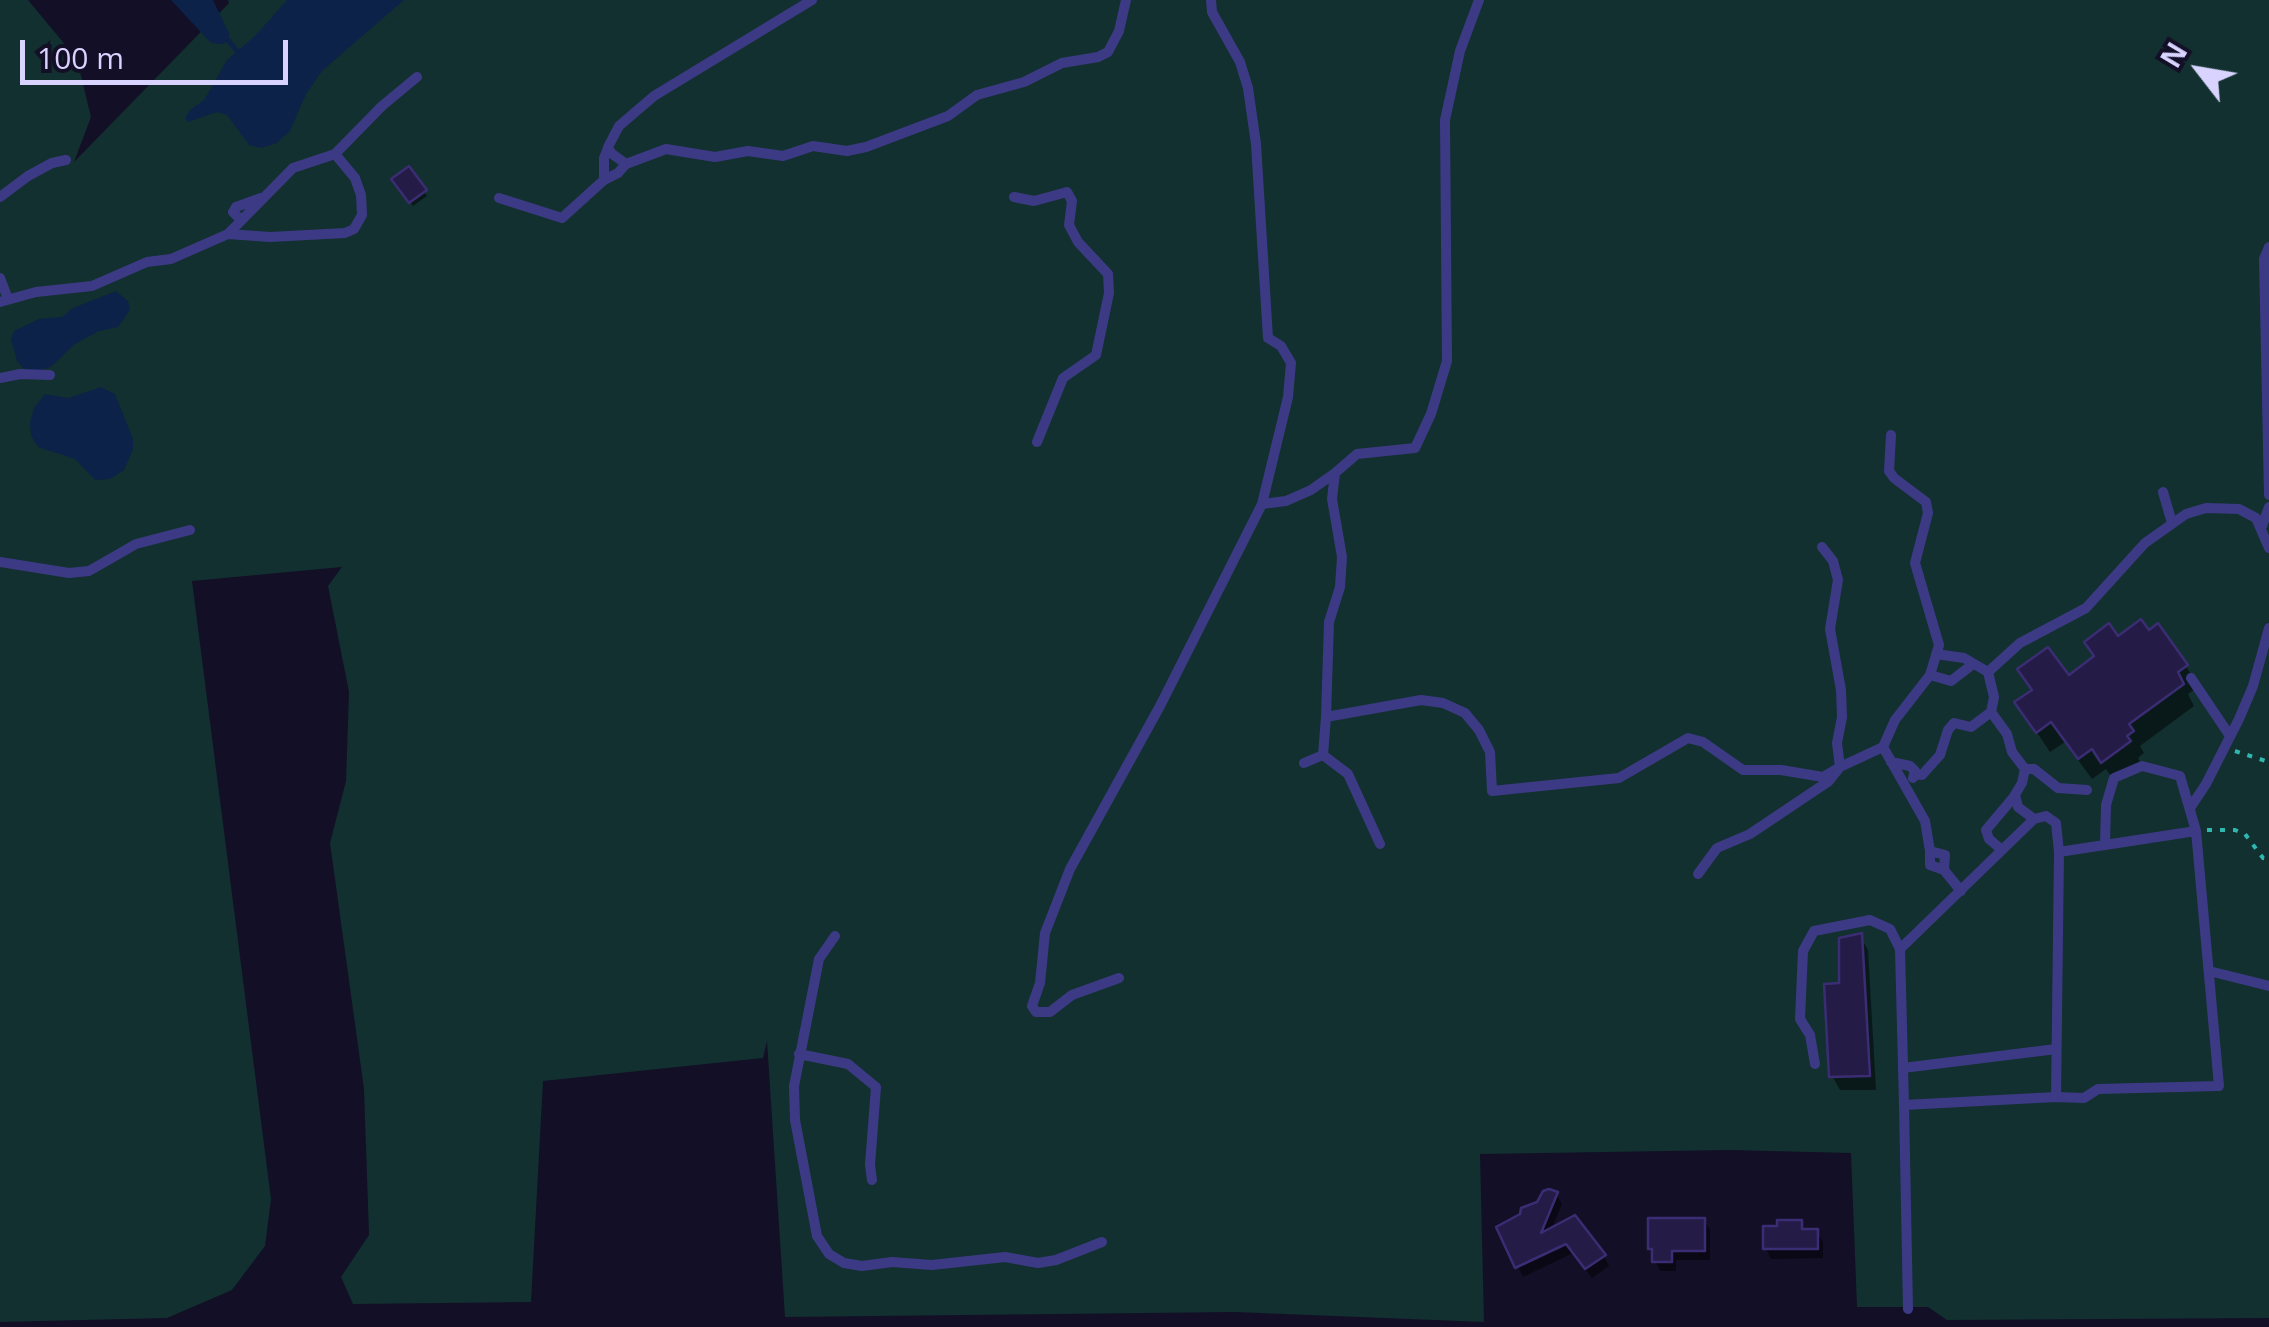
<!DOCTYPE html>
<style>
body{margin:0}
#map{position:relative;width:2269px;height:1327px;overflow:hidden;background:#130f26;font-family:"Open Sans",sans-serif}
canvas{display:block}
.north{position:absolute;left:2149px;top:20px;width:100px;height:100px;-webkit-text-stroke:8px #130f26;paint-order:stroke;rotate:301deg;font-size:28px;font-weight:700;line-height:40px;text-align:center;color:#d9d4ff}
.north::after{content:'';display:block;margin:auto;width:35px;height:45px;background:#d9d4ff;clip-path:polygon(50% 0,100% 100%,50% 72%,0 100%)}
.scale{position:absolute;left:20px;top:40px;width:268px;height:45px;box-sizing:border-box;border:5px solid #d9d4ff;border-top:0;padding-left:12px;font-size:30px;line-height:35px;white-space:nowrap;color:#d9d4ff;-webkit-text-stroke:8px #130f26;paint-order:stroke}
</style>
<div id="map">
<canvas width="2269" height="1327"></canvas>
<div class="north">N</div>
<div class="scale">100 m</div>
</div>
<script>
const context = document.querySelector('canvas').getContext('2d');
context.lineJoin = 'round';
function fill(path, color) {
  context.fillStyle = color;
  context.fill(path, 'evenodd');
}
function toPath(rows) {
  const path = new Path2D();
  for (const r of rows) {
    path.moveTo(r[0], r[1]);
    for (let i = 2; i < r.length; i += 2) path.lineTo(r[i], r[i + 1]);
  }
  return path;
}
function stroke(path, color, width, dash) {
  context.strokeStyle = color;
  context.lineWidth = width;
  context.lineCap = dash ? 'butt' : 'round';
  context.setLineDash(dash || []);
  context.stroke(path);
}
fill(toPath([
 [0,0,28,0,77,59,91,117,74,162,229,3,228,0,2269,0,2269,1318,1947,1320,1928,1307,1857,1307,1851,1153,1729,1150,1480,1154,1484,1322,1235,1312,785,1317,767,1041,763,1058,543,1081,531,1302,353,1304,341,1277,369,1235,364,1089,330,843,346,781,349,692,328,586,342,567,192,581,271,1199,265,1246,232,1290,167,1318,0,1322]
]), '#12302f');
fill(toPath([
 [171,0,213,0,229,33,229,41,223,44,211,43],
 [287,0,404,0,322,71,306,94,290,131,277,143,262,148,249,145,227,115,217,112,188,122,185,118,190,110,204,100,227,60,256,35],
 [116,291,128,301,130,310,118,327,99,331,75,344,52,366,45,369,34,371,23,368,17,361,11,339,14,331,39,319,62,317,73,308],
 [101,387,115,394,133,439,133,449,124,470,110,479,95,480,75,459,38,447,31,436,30,422,34,408,45,394,68,398]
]), '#0c2248');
fill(toPath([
 [408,170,427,196,413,206,395,180],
 [2117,640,2186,666,2198,687,2188,694,2194,706,2140,746,2144,753,2138,758,2141,764,2115,782,2106,769,2092,779,2065,742,2050,752,2017,703,2068,679],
 [1860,936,1868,950,1876,1090,1840,1090,1832,1076],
 [1556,1194,1562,1204,1551,1230,1604,1256,1609,1266,1592,1278,1573,1253,1523,1277,1499,1228],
 [1704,1220,1710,1230,1710,1260,1676,1260,1676,1271,1660,1271,1650,1249],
 [1800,1223,1805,1232,1817,1232,1823,1242,1823,1258,1771,1259,1766,1249]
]), '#0007');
stroke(toPath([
 [229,41,237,51]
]), '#0c2248', 5);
const building = toPath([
 [409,166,427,190,409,203,391,179,409,166],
 [2141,619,2149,630,2158,623,2188,665,2178,672,2184,684,2129,724,2134,731,2127,736,2131,741,2101,763,2092,749,2078,759,2051,722,2036,733,2014,702,2032,690,2017,669,2048,647,2069,675,2094,656,2084,642,2109,623,2118,636,2141,619],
 [1862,933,1870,1076,1829,1077,1824,984,1839,983,1839,938,1862,933],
 [1549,1189,1558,1192,1541,1233,1575,1215,1606,1255,1585,1269,1566,1244,1515,1268,1496,1227,1520,1214,1521,1208,1537,1202,1543,1191,1549,1189],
 [1648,1218,1705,1218,1705,1251,1672,1251,1672,1262,1652,1262,1652,1249,1648,1249,1648,1218],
 [1777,1220,1802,1220,1802,1229,1818,1229,1818,1249,1763,1249,1763,1226,1777,1226,1777,1220]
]);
fill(building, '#241b47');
stroke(building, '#3b2d73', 2.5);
stroke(toPath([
 [2235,751,2269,762],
 [2207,830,2235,830,2245,834,2263,858,2269,859]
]), '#2fb8b0', 4, [5, 8]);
stroke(toPath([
 [812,0,654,96,619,126,608,147,611,153,626,164,666,149,715,157,748,151,783,156,813,146,847,151,866,147,948,116,977,95,1024,82,1062,63,1098,57,1108,52,1119,31,1126,0],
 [608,148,604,158,604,180,618,173,626,164],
 [335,154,293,168,228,234,270,237,345,233,354,229,362,215,361,195,355,178,335,154,382,106,417,77],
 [0,197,28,176,52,163,66,160],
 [1014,197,1034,201,1067,192,1072,201,1069,225,1078,242,1108,274,1109,293,1096,355,1063,378,1037,442],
 [499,198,562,218,604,180],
 [241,220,233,212,236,207,261,198],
 [2269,247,2264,259,2269,495],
 [0,278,8,299],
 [0,302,36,292,92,286,147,262,171,259,228,234],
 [0,378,20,374,50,375],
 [2163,492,2172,523],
 [1262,504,1286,501,1311,490,1335,473],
 [2262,526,2269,507],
 [1822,547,1833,561,1838,580,1830,629,1841,690,1842,717,1837,743,1840,767,1883,747,1895,720,1930,675,1939,645,1915,563,1928,513,1926,502,1894,478,1889,471,1891,435],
 [0,562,69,573,89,571,136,544,190,530],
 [1936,654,1964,658,1988,672,2020,643,2086,608,2145,543,2186,514,2206,508,2239,509,2256,518,2269,548],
 [1930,675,1951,681,1973,664],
 [2191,678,2230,736],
 [1991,712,2007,734,2012,752,2025,769,2022,783,2013,798,1986,830,1989,839,2002,850],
 [1326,717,1329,622,1340,587,1342,557,1332,499,1335,473,1357,454,1415,448,1431,414,1447,361,1445,120,1460,51,1479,0],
 [1883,747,1925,821,1930,851],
 [1891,762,1910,766,1915,771,1913,778],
 [1304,763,1323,755],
 [2025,769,2034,769,2058,788,2087,790],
 [1914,774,1922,775,1940,755,1948,730,1954,723,1971,727,1991,712,1994,697,1988,672],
 [2015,795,2018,807,2034,819],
 [2190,808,2206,784,2239,719,2253,686,2269,628],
 [1380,844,1348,774,1323,755,1326,717,1421,700,1443,703,1465,713,1479,730,1490,752,1492,791,1619,778,1688,738,1703,742,1743,770,1781,770,1823,777,1840,767,1829,781,1750,834,1717,848,1698,874],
 [1944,870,1945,855,1930,851,1930,865,1944,870,1961,891],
 [835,936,819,959,794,1086,795,1120,817,1236,829,1254,844,1263,862,1266,892,1262,932,1265,1005,1257,1038,1263,1056,1260,1102,1242],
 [1900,949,2034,819,2046,816,2056,823,2059,852],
 [2209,971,2269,986],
 [1119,978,1072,995,1050,1012,1036,1012,1032,1006,1040,983,1045,933,1070,869,1160,706,1262,504,1288,397,1291,363,1281,346,1268,338,1256,144,1248,88,1240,62,1212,12,1211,0],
 [799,1054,848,1064,876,1087,870,1165,872,1180],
 [1815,1064,1810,1035,1800,1019,1803,951,1814,931,1870,920,1890,929,1900,949,1904,1105,2056,1097,2059,852,2196,831],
 [1903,1068,2056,1049],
 [2056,1097,2084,1098,2098,1089,2219,1086,2196,831,2180,776,2142,766,2114,778,2106,805,2105,845],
 [1904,1105,1908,1309]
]), '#3d3a85', 10);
</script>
